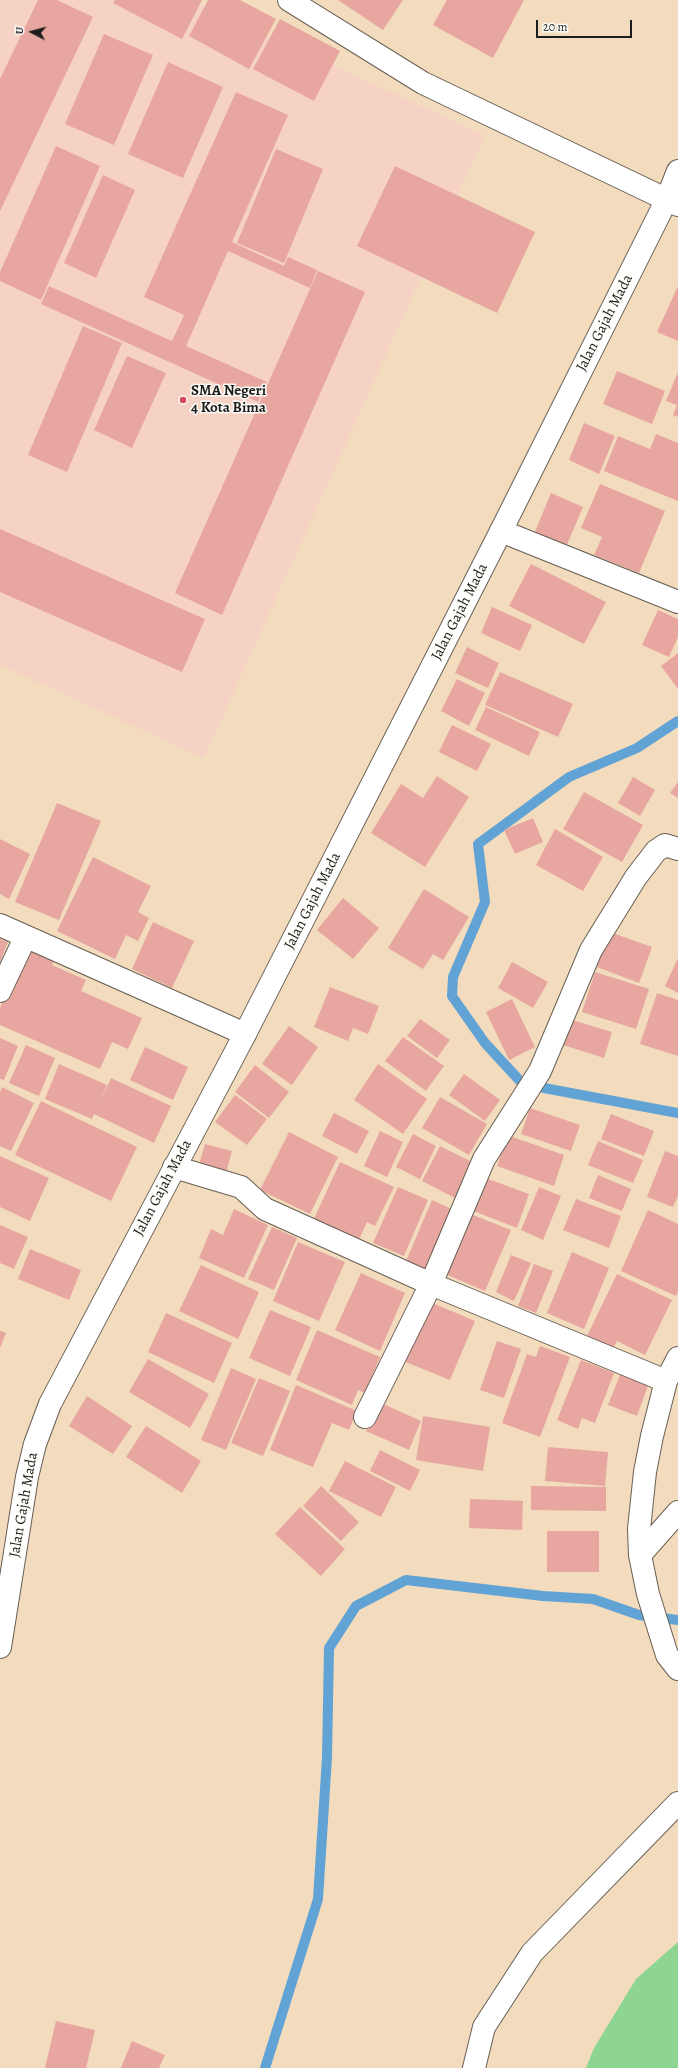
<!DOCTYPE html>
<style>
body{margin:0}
#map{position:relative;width:678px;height:2068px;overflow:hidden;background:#f3dbbd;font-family:Alegreya,serif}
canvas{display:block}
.north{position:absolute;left:12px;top:12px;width:40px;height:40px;-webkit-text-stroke:3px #fdfcf7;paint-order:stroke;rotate:276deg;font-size:11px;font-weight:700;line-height:16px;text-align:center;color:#1c1c1c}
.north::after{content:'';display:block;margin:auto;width:14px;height:18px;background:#1c1c1c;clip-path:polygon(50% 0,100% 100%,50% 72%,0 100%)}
.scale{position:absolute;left:536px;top:20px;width:96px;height:18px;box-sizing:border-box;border:2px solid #1c1c1c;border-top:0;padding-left:5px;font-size:12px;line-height:14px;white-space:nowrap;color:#1c1c1c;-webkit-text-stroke:3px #fdfcf7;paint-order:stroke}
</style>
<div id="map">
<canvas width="678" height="2068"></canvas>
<div class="north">U</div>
<div class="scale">20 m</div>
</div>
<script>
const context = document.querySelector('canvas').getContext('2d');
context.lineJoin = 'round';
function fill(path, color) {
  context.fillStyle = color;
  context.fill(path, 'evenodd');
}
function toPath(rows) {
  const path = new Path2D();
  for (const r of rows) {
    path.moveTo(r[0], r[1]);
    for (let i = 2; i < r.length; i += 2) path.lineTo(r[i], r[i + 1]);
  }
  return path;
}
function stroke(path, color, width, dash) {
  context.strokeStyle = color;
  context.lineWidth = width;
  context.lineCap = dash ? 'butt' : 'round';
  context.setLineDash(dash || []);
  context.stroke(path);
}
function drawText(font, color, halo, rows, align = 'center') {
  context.font = font + ' Alegreya,serif';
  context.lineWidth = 3;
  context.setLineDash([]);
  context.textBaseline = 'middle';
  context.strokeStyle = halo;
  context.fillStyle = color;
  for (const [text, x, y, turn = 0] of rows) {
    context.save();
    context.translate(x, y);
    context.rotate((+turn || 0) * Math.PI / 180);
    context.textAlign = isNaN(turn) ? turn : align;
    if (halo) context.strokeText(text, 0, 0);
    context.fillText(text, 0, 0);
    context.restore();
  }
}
fill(toPath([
 [0,0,189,0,485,135,204,758,0,665]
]), '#f6d2c4');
fill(toPath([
 [678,1942,678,2068,586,2068,594,2048,636,1979]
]), '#8dd591');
stroke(toPath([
 [678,721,637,748,569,777,478,844,485,902,453,977,452,996,485,1043,520,1081,544,1088,678,1113],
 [265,2068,318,1899,327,1757,329,1648,356,1606,406,1580,543,1596,593,1599,639,1615,678,1620]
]), '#60a3d4', 10);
fill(toPath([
 [38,0,57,0,93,17,0,211,0,79],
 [115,0,202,0,182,39,113,3],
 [208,0,240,0,276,19,249,69,189,36],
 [338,0,403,0,383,30],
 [447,0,524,0,493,58,433,25],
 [280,19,340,51,314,101,253,69],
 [104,34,153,55,114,145,65,124],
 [168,62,223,87,183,178,128,154],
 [236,92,288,115,232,242,284,266,288,257,317,270,310,288,228,251,186,346,267,382,258,402,41,304,49,286,172,341,184,315,144,297],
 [56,146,100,166,41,300,0,281,0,272],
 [276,149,323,169,284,263,237,243],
 [395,166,535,232,497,313,357,246],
 [103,175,135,190,96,278,64,263],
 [318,271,365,292,222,615,175,593],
 [678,286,678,341,657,332],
 [83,326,122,343,67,472,28,455],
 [127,356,166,373,132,448,94,430],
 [617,371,665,391,652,424,603,404],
 [678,372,678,417,673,415,677,405,666,401],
 [584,423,615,436,599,474,569,460],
 [656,434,678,443,678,501,604,471,618,436,650,449],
 [600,484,665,511,639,573,594,555,602,537,581,528],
 [551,493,583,507,566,547,534,534],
 [0,529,205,619,182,672,0,592],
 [531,564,606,602,584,644,509,606],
 [492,607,532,625,520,651,481,633],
 [658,610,678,619,678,637,669,657,642,645],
 [467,647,499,663,488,688,455,673],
 [678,653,678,689,661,666],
 [500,672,573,704,558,737,485,705],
 [457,679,485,693,469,726,441,711],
 [486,707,540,732,529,756,475,730],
 [452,725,491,744,477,771,439,752],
 [437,776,469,797,425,867,371,833,401,784,423,798],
 [633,777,655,790,640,816,618,803],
 [678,782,678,798,670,793],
 [584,792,643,825,622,862,563,829],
 [57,803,101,821,59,920,15,902],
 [533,818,543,842,515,854,504,830],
 [555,829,603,857,583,891,536,865],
 [0,839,30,854,9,899,0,894],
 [93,857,151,886,138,912,149,918,138,941,126,935,115,959,57,931],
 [424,889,469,917,443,960,433,954,423,969,388,948],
 [343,898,379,928,353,959,317,930],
 [153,922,194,941,172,988,132,969],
 [610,932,652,947,639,983,597,967],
 [0,939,8,942,0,962],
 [27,947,55,959,52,965,86,980,81,991,142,1018,128,1049,112,1042,100,1069,0,1025,0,1008],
 [678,958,678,993,665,986],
 [512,962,548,982,533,1008,498,988],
 [595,972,649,989,636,1029,582,1012],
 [330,987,379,1006,368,1034,353,1028,348,1041,314,1027],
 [657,993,678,1000,678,1056,640,1044],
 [512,999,535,1047,509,1060,486,1012],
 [420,1019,450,1040,437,1058,407,1036],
 [569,1019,612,1032,604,1058,560,1044],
 [289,1026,318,1047,292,1085,262,1064],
 [403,1037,444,1066,426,1091,385,1061],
 [0,1038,18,1046,4,1080,0,1079],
 [26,1045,55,1058,39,1096,9,1083],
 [145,1047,188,1067,173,1100,130,1080],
 [59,1064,107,1085,98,1106,111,1078,171,1106,154,1143,94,1114,92,1119,45,1099],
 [378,1064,427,1099,403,1134,354,1100],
 [255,1065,289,1092,269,1118,235,1092],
 [464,1074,500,1100,485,1121,449,1095],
 [2,1087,34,1103,11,1151,0,1146,0,1092],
 [235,1095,267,1119,247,1145,215,1122],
 [440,1097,487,1124,469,1155,422,1128],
 [41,1101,137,1147,111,1201,15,1155],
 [530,1108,580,1125,571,1151,521,1134],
 [334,1113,369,1131,357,1154,322,1136],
 [611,1114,654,1131,644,1156,601,1139],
 [380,1131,403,1142,387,1177,364,1166],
 [289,1132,338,1157,310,1214,260,1190],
 [413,1134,436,1146,420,1179,396,1167],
 [507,1135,564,1155,554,1186,497,1166],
 [598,1141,643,1160,633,1183,588,1165],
 [205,1144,232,1151,226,1173,199,1165],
 [440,1146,474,1163,457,1199,422,1181],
 [665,1151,678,1156,678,1196,673,1207,647,1197],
 [0,1156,49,1178,30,1221,0,1207],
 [340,1162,394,1187,375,1226,367,1222,358,1242,313,1221],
 [598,1175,631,1189,622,1211,589,1198],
 [483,1177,529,1194,517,1228,471,1210],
 [398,1187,428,1200,404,1256,373,1243],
 [539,1187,561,1196,543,1240,521,1230],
 [576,1199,621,1216,609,1248,563,1230],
 [432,1200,454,1210,427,1270,406,1261],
 [234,1209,268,1225,244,1278,199,1258,211,1229,223,1235],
 [648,1210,678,1224,678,1291,676,1296,621,1271],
 [468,1213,511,1230,485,1291,443,1273],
 [0,1225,28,1237,14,1269,0,1263],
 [272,1227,297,1238,274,1290,248,1279],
 [298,1242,345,1262,319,1321,273,1301],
 [30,1249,81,1270,69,1300,18,1279],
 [572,1252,609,1268,584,1329,547,1313],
 [511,1255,531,1263,514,1301,496,1292],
 [534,1264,553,1271,536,1313,518,1306],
 [201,1265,259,1292,238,1339,179,1311],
 [361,1273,405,1293,380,1351,335,1330],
 [617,1274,672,1300,645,1355,617,1341,613,1349,587,1336],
 [428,1301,475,1321,450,1380,403,1361],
 [270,1310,311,1327,290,1376,249,1358],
 [166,1313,232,1343,214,1383,148,1352],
 [317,1330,380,1357,365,1393,358,1390,352,1405,296,1380],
 [0,1331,6,1333,0,1348],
 [497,1341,521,1349,504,1398,480,1390],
 [540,1346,570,1357,540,1437,502,1423,527,1354,536,1357],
 [148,1359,209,1394,190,1428,129,1392],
 [581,1360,614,1373,595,1423,582,1418,578,1429,557,1420],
 [231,1368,256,1379,226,1450,201,1440],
 [621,1372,649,1383,637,1416,608,1405],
 [259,1378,290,1391,263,1456,231,1443],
 [296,1385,357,1411,349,1430,332,1423,313,1467,270,1450],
 [87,1396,132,1426,113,1454,69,1426],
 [379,1402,421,1421,409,1450,366,1431],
 [423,1416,490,1427,483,1471,416,1460],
 [146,1426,201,1461,182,1493,126,1457],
 [548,1447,608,1452,605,1486,545,1481],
 [380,1450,420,1470,410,1491,370,1471],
 [345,1461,396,1487,381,1517,329,1491],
 [321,1486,359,1522,341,1541,303,1506],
 [531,1486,606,1487,606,1511,531,1510],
 [470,1499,523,1501,522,1530,469,1528],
 [300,1507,345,1549,321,1576,275,1534],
 [547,1531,599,1531,599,1572,547,1572],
 [56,2021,95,2030,86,2068,45,2068],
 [132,2041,165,2055,159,2068,121,2068]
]), '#e7a7a0');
const minor = toPath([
 [289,0,423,83,678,205],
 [501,531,678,602],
 [0,925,245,1034],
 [0,991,25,938],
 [174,1167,241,1187,265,1209,431,1284,666,1381],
 [678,1358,666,1381,652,1436,645,1472,639,1529,640,1555,648,1594,667,1655,678,1669],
 [365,1417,431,1284,484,1159,540,1071,591,950,636,877,656,851,665,845,678,849],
 [640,1555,678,1512],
 [474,2068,484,2027,532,1953,678,1803]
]);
const major = toPath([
 [0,1647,27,1477,35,1444,50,1404,245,1034,501,531,667,199,678,171]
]);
stroke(minor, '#675f54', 24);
stroke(major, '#675f54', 24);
stroke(minor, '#fff', 22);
stroke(major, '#fff', 22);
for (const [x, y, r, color] of [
 [183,400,4,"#d1495b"]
]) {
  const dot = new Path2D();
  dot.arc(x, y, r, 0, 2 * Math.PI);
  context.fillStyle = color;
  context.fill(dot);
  stroke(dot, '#fdfcf7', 1.5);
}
drawText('15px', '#1c1c1c', '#fdfcf7', [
 ["Jalan Gajah Mada",605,323,-63],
 ["Jalan Gajah Mada",460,612,-63],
 ["Jalan Gajah Mada",313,901,-63],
 ["Jalan Gajah Mada",163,1188,-62],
 ["Jalan Gajah Mada",24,1505,-80]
]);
drawText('bold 15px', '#1c1c1c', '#fdfcf7', [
 ["SMA Negeri",191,391],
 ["4 Kota Bima",191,408]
], 'left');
</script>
